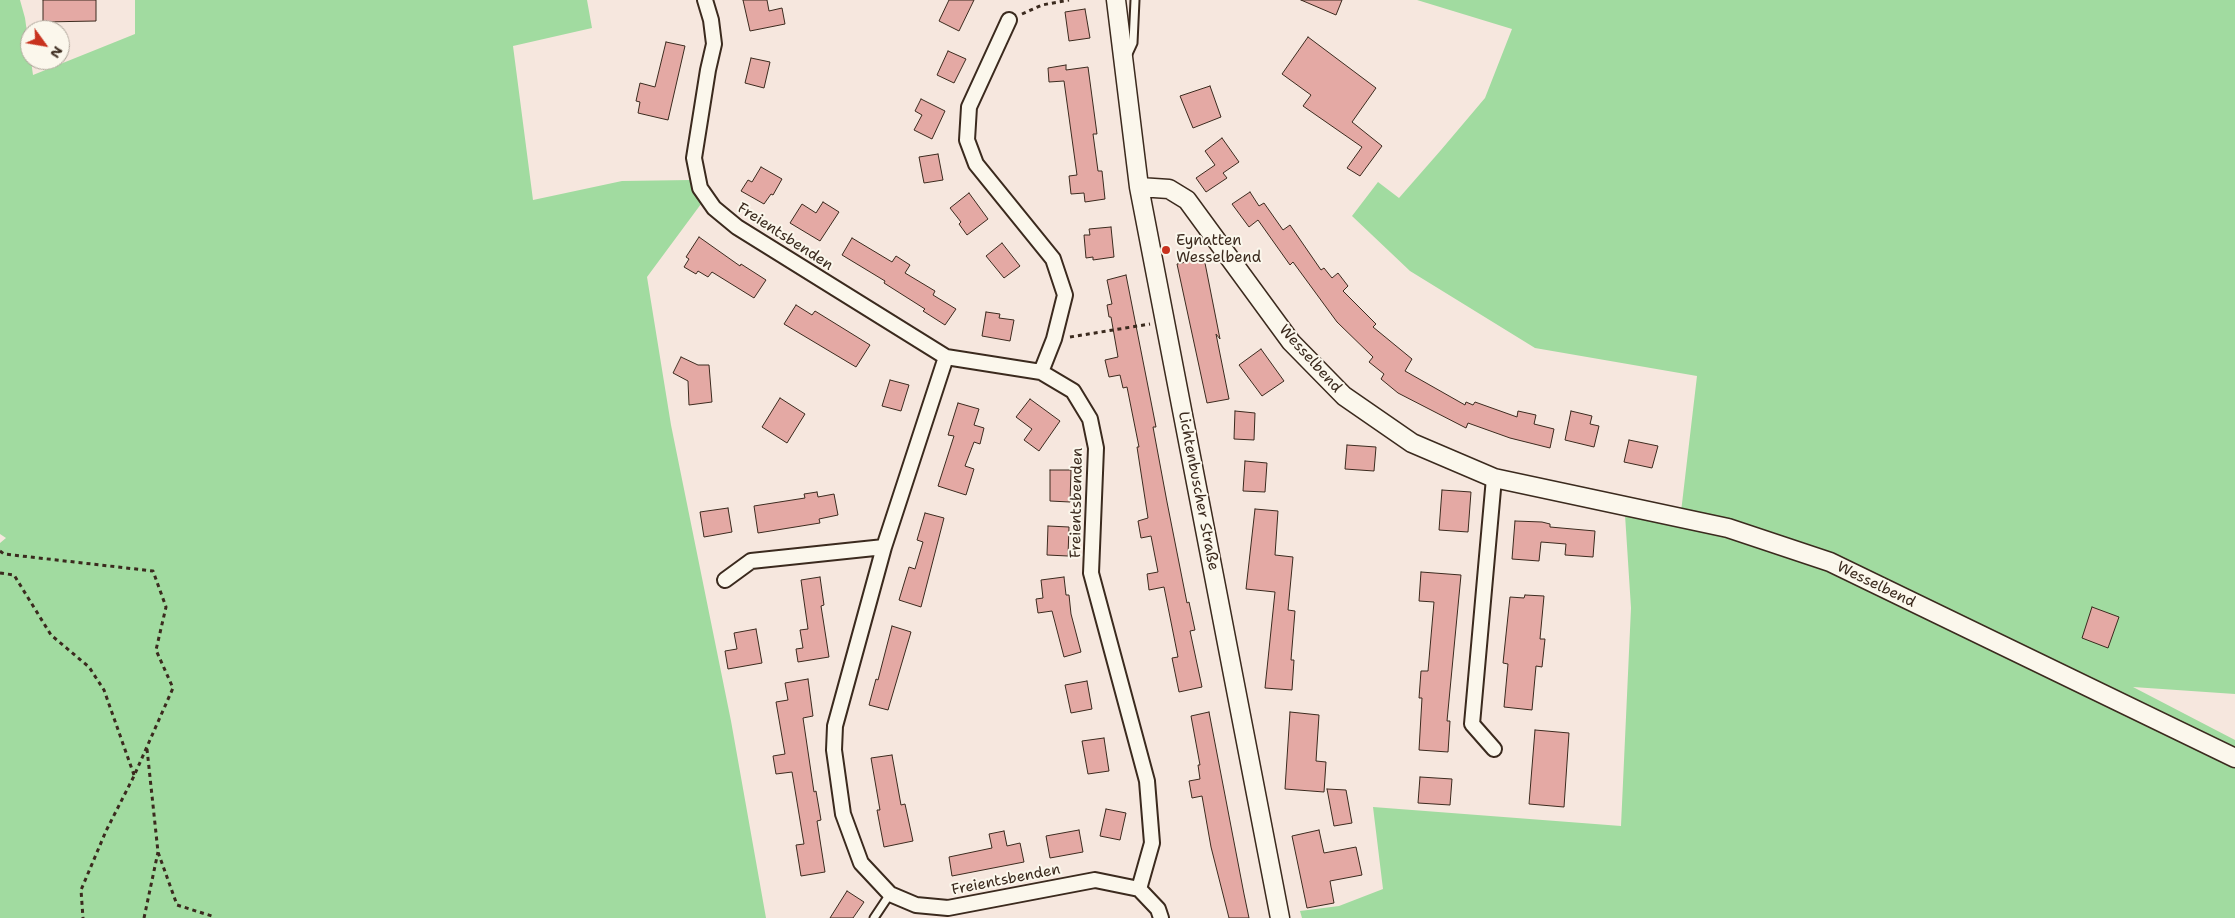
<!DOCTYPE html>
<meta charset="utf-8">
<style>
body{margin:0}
#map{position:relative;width:2235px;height:918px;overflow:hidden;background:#f6e7de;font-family:"Shantell Sans",sans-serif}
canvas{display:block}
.north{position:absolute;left:20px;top:20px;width:50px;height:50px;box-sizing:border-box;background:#fbf7ec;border:1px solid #aea59a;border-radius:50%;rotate:122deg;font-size:14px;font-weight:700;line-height:20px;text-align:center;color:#3b2a1e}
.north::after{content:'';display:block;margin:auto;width:18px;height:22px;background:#c8321e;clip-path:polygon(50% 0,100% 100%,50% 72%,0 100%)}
</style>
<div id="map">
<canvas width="2235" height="918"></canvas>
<div class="north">N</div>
</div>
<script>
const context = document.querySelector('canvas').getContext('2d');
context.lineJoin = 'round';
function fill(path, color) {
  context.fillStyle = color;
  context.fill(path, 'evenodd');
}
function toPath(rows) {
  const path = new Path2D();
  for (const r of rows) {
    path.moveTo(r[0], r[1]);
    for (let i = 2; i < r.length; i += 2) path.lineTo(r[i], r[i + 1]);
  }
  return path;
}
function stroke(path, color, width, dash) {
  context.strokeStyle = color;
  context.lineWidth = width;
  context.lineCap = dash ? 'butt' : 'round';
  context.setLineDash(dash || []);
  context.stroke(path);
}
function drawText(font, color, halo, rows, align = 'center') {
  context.font = font + ' "Shantell Sans",sans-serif';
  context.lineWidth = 4;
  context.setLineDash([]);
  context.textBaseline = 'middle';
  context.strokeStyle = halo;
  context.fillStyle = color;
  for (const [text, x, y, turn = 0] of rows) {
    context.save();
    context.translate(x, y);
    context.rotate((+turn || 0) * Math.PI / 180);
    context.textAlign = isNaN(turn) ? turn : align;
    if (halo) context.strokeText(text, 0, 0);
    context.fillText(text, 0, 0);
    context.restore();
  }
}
fill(toPath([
 [0,0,20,0,25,18,33,75,135,34,135,0,587,0,592,28,513,46,533,200,622,181,691,180,701,204,647,277,671,425,731,721,766,918,0,918,0,543,6,538,0,534],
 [1417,0,2235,0,2235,694,2133,687,2235,740,2235,918,1302,918,1300,911,1339,906,1383,889,1373,807,1621,826,1631,608,1624,499,1681,512,1697,376,1535,348,1410,271,1352,216,1378,182,1399,198,1441,150,1485,98,1512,29]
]), '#a1dba0');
const building = toPath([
 [43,0,96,0,96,21,43,22,43,0],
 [743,0,767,0,769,11,782,8,785,24,750,31,743,0],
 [949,0,974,0,959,31,939,21,949,0],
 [1301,0,1342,0,1336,15,1301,0],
 [1085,9,1090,38,1069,41,1065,12,1085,9],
 [1308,37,1376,88,1352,122,1382,146,1360,176,1347,168,1362,147,1303,106,1311,95,1282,74,1308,37],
 [666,42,685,46,668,120,638,113,640,102,636,101,640,83,655,87,666,42],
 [948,51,966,59,954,83,937,75,948,51],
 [751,58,770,62,764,88,745,83,751,58],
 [1066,65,1066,70,1088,67,1097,134,1093,134,1098,171,1102,171,1105,199,1085,202,1084,193,1071,194,1069,176,1077,175,1064,81,1049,82,1048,68,1066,65],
 [1210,86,1221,117,1193,128,1180,96,1210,86],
 [921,99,945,111,932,139,914,130,922,115,915,111,921,99],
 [1222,138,1239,162,1223,173,1227,178,1206,192,1196,178,1215,165,1205,151,1222,138],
 [938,154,943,180,924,183,919,157,938,154],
 [761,167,782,179,773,195,771,194,764,204,741,191,748,180,752,182,761,167],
 [1250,192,1259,206,1264,203,1283,230,1290,225,1321,270,1324,268,1332,278,1338,273,1348,286,1343,291,1376,324,1373,327,1412,359,1405,371,1465,405,1466,402,1473,405,1475,402,1517,417,1518,411,1536,415,1534,424,1554,429,1550,448,1510,438,1468,423,1466,428,1398,393,1381,379,1384,374,1369,362,1373,357,1337,322,1293,262,1290,265,1258,220,1249,227,1232,204,1250,192],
 [969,193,988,219,967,235,959,224,961,222,950,208,969,193],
 [823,202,839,212,820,241,790,223,802,204,816,213,823,202],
 [1111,227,1114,257,1093,260,1093,257,1086,258,1084,235,1090,235,1089,229,1111,227],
 [699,237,740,266,741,264,766,280,754,298,712,272,708,277,698,271,696,274,684,267,689,259,686,257,699,237],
 [852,238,892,262,896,256,910,265,905,273,935,291,933,295,956,309,945,325,923,311,925,309,884,283,885,281,842,255,852,238],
 [1002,243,1020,266,1004,278,986,256,1002,243],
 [1204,258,1220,339,1216,334,1229,399,1207,403,1177,264,1204,258],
 [1126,275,1156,427,1153,427,1167,502,1187,603,1189,602,1195,630,1190,631,1202,687,1179,692,1172,658,1178,657,1164,587,1149,590,1147,574,1158,572,1151,536,1141,538,1138,521,1148,518,1137,447,1139,447,1127,387,1123,388,1120,375,1109,377,1105,360,1118,357,1111,317,1109,317,1107,305,1112,304,1107,280,1126,275],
 [796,305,812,315,815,311,870,345,856,367,784,324,796,305],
 [986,312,1000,314,999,318,1014,320,1010,341,982,336,986,312],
 [1261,349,1284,381,1262,396,1239,365,1261,349],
 [681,357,698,365,709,365,712,402,689,405,688,381,673,373,681,357],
 [890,380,909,385,901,411,882,406,890,380],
 [780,398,805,414,787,443,762,427,780,398],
 [1030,399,1060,421,1039,451,1024,440,1032,429,1016,417,1030,399],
 [958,403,979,409,974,425,984,428,980,444,974,442,965,466,974,469,966,495,938,486,954,436,948,435,958,403],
 [1235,411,1255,413,1254,440,1234,439,1235,411],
 [1571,411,1592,416,1590,424,1599,426,1594,447,1565,440,1571,411],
 [1629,440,1658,446,1652,468,1624,462,1629,440],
 [1347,445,1376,447,1374,471,1345,469,1347,445],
 [1245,461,1267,463,1265,492,1243,491,1245,461],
 [1050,470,1071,470,1070,502,1050,501,1050,470],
 [1442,490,1471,492,1468,532,1439,530,1442,490],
 [817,492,818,497,834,494,838,515,819,519,820,523,758,533,754,506,805,498,804,494,817,492],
 [728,508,732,532,704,537,700,512,728,508],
 [1255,509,1278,511,1275,555,1293,557,1288,610,1295,611,1291,660,1294,660,1292,690,1265,688,1275,592,1246,589,1255,509],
 [925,513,944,518,921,607,899,600,909,567,915,569,923,542,917,540,925,513],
 [1515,521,1542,522,1550,524,1550,527,1595,531,1593,557,1565,555,1566,544,1541,542,1539,561,1512,559,1515,521],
 [1048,526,1069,527,1068,556,1047,555,1048,526],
 [1421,572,1461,575,1447,721,1450,721,1448,752,1419,750,1422,698,1419,698,1421,671,1428,671,1434,602,1419,601,1421,572],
 [820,577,824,605,821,606,829,657,798,662,796,649,803,648,800,630,808,629,801,580,820,577],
 [1064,577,1066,595,1069,595,1071,614,1081,652,1064,657,1052,611,1038,613,1036,599,1043,598,1041,580,1064,577],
 [1525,595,1544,596,1540,639,1545,639,1542,667,1536,666,1532,710,1504,707,1508,664,1503,663,1510,597,1524,598,1525,595],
 [2092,607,2119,617,2108,648,2082,638,2092,607],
 [892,626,911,632,888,710,869,705,876,679,878,680,892,626],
 [756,629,762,663,728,669,725,651,737,649,734,633,756,629],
 [808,679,813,716,803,718,814,792,816,791,821,820,817,821,825,872,801,876,796,845,804,844,792,772,776,774,773,756,785,754,776,702,788,700,785,683,808,679],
 [1087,681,1092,709,1071,713,1065,685,1087,681],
 [1209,712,1244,894,1249,918,1229,918,1211,847,1202,796,1192,798,1189,781,1200,779,1198,765,1200,765,1191,716,1209,712],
 [1290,712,1319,715,1316,761,1326,762,1324,792,1285,789,1290,712],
 [1535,730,1569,733,1564,807,1529,804,1535,730],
 [1104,738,1109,771,1088,774,1082,741,1104,738],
 [892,755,901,805,905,804,913,841,884,847,877,810,880,810,871,758,892,755],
 [1420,777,1452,779,1450,805,1418,803,1420,777],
 [1327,789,1346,790,1352,823,1334,826,1327,789],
 [1106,809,1126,813,1120,840,1100,836,1106,809],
 [1079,830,1083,852,1050,858,1046,836,1079,830],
 [1319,830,1324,853,1356,847,1362,875,1330,881,1334,903,1307,908,1292,836,1319,830],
 [1004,831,1007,846,1020,843,1024,862,952,876,949,857,992,848,989,834,1004,831],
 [847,891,864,902,853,918,830,918,847,891]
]);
fill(building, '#e4a9a4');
stroke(building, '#3b2a1e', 1);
const service = toPath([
 [1127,56,1133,43,1135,0],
 [874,918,890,894]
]);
const minor = toPath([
 [705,0,711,20,714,44,708,70,694,158,700,188,714,208,737,227,946,357,884,547,835,726,834,750,843,814,861,863,890,894,916,905,948,908,1095,880,1139,889],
 [1009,20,969,107,967,140,976,164,1053,259,1065,295,1054,339,1041,372,1073,391,1090,419,1096,448,1091,573,1147,781,1152,843,1139,889,1158,909,1161,918],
 [946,357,1041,372],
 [725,580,751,561,884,547],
 [1494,749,1472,724,1494,478]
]);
const tertiary = toPath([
 [1116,0,1139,187,1280,918],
 [1139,187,1169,189,1187,200,1291,342,1344,396,1412,443,1494,478,1728,528,1830,562,2235,758]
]);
stroke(service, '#3b2a1e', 11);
stroke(minor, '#3b2a1e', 18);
stroke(tertiary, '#3b2a1e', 21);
stroke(toPath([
 [1022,14,1042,5,1069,0],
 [1070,337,1150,324],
 [0,551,4,554,153,571,166,607,156,650,173,688,134,776,106,831,81,890,83,918],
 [0,573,14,575,51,635,89,667,104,690,134,775],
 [147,749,158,852,177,905,215,917],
 [144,918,158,852]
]), '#3b2a1e', 3, [4, 4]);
stroke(service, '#fbf7ec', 7);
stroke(minor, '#fbf7ec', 14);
stroke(tertiary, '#fbf7ec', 18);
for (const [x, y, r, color] of [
 [1166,250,5,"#c8321e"]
]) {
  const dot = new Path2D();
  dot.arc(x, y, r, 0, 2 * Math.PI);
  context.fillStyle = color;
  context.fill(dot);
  stroke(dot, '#fbf7ec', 2);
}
drawText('15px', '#3b2a1e', '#fbf7ec', [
 ["Freientsbenden",785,237,33],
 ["Wesselbend",1310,359,48],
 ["Lichtenbuscher Straße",1198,491,79],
 ["Freientsbenden",1077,503,-89],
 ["Wesselbend",1876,585,26],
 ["Freientsbenden",1006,880,-11]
]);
drawText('15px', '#3b2a1e', '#fbf7ec', [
 ["Eynatten",1176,241],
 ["Wesselbend",1176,258]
], 'left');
</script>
